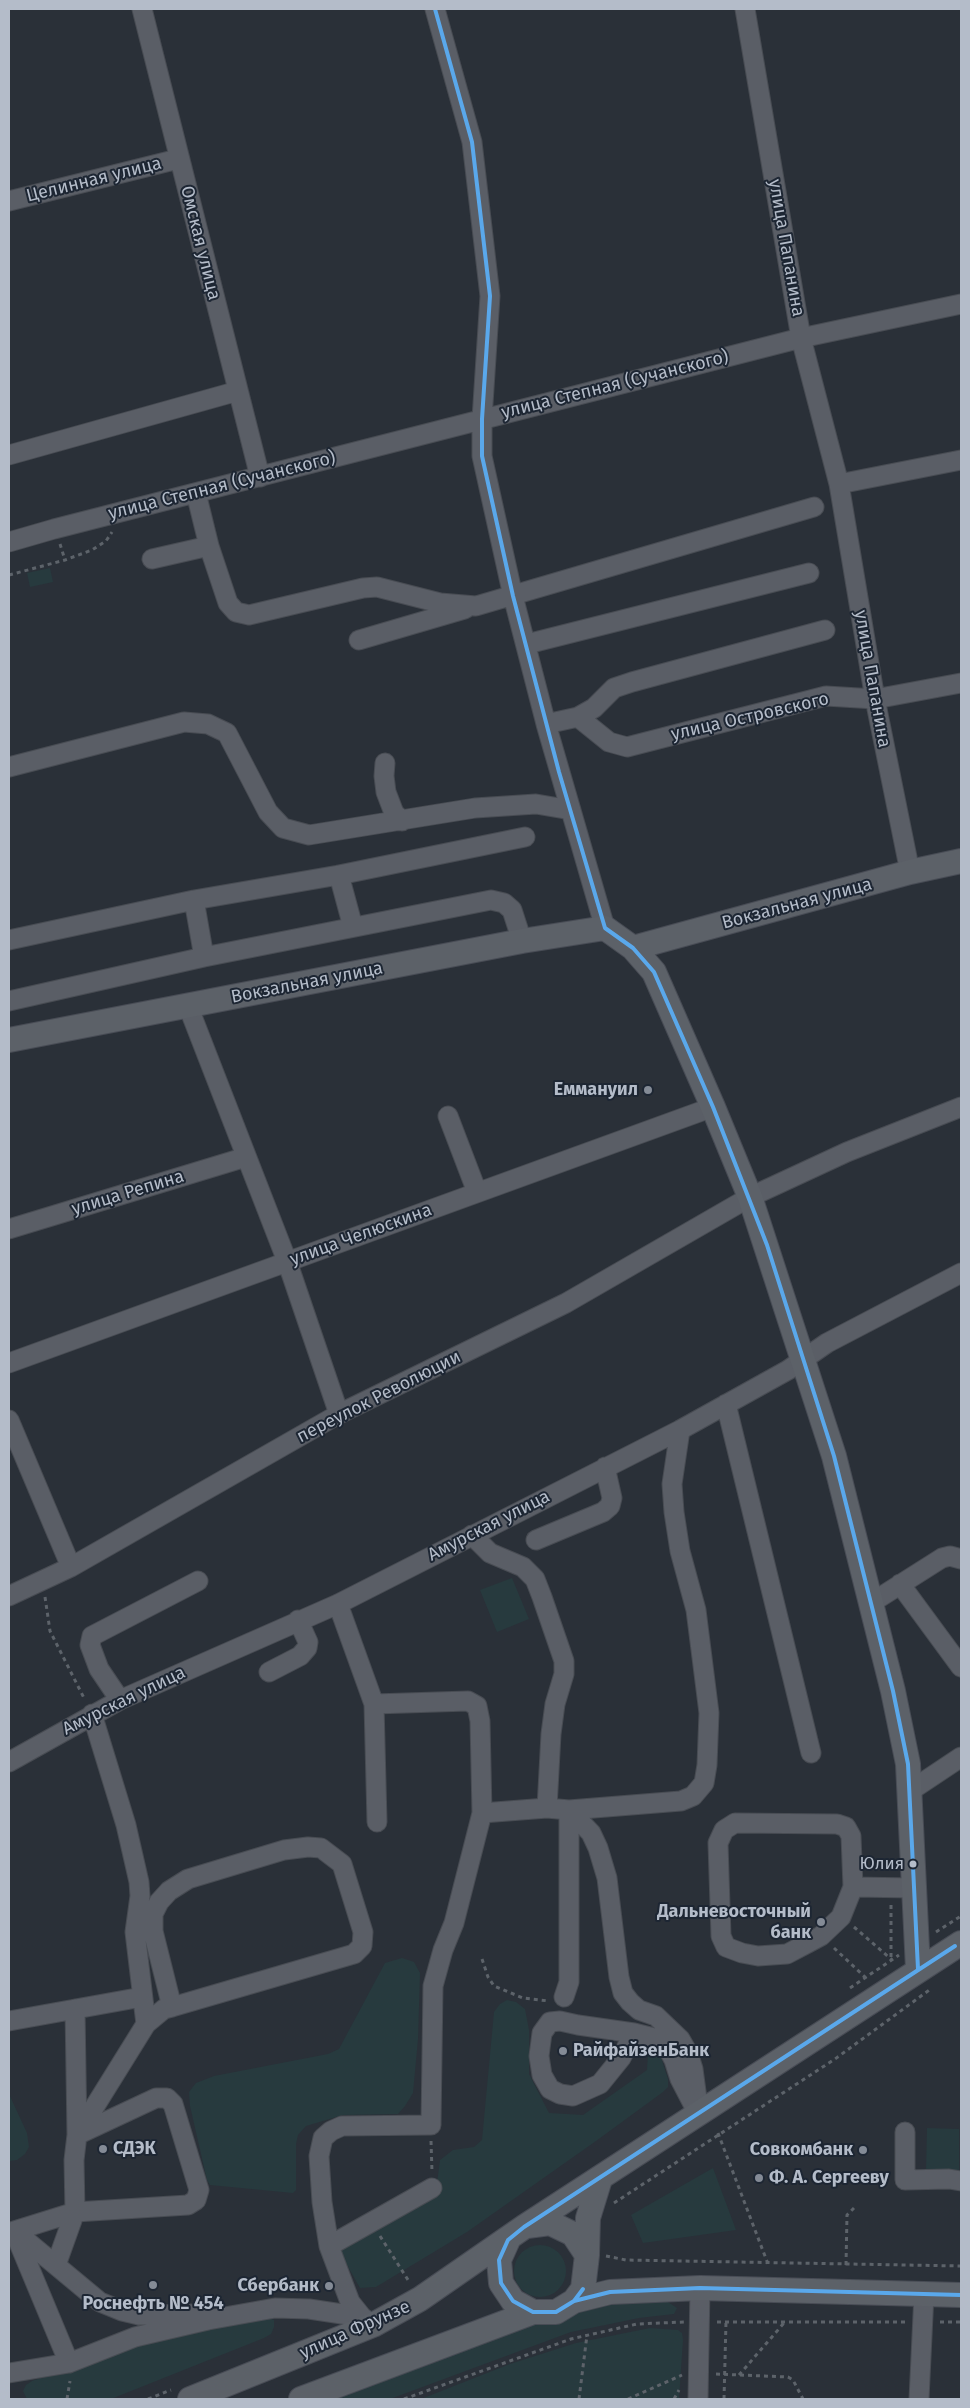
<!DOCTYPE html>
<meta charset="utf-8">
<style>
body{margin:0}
#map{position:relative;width:970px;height:2408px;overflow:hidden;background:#2a3038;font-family:"Fira Sans",sans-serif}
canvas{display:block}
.frame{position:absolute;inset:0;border:10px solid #b4bcc9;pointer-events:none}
</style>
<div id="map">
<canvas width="970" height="2408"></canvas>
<div class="frame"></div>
</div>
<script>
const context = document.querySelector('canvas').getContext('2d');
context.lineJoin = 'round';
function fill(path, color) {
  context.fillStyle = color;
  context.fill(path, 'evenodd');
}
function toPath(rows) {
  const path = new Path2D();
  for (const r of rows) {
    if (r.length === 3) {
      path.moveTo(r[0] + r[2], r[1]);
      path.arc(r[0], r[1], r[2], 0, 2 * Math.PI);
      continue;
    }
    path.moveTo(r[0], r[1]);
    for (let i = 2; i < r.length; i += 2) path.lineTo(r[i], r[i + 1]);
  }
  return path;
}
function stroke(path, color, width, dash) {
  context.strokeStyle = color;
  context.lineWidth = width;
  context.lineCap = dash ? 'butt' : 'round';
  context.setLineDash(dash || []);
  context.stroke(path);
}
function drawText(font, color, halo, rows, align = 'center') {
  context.font = font + ' "Fira Sans",sans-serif';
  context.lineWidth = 4;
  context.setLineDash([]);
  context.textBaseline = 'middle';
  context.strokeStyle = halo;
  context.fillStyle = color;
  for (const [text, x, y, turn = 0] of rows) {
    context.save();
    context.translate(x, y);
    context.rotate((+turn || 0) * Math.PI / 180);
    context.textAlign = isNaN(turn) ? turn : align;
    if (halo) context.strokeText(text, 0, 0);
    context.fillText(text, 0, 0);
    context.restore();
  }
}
fill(toPath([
 [50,568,53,582,30,587,27,573],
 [512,1578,529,1619,497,1632,480,1590],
 [402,1958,414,1962,420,1973,418,2039,413,2093,405,2106,398,2114,343,2115,306,2126,298,2135,296,2144,296,2190,293,2193,210,2185,207,2180,190,2106,189,2092,196,2083,214,2076,328,2054,339,2049,385,1963],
 [507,2000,516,2002,525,2009,529,2030,529,2074,549,2113,583,2115,647,2070,648,2052,654,2048,659,2051,668,2079,668,2087,663,2092,596,2141,467,2232,376,2287,360,2288,342,2256,341,2248,436,2191,440,2160,453,2150,474,2147,482,2140,494,2012,500,2004],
 [9,2094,27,2133,29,2147,25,2154,17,2160,9,2161],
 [927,2128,959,2129,959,2171,926,2170],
 [713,2168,736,2230,643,2243,631,2215],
 [540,2271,26],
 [640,2299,668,2302,677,2308,674,2314,639,2318,571,2332,390,2399,329,2399,532,2324,612,2301],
 [267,2316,274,2320,274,2327,271,2334,264,2338,111,2399,27,2399,23,2391,26,2385,32,2381,137,2342],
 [650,2328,678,2330,682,2333,683,2340,679,2399,421,2399,510,2364,576,2343]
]), '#273a3e');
const minor = toPath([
 [142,9,260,477],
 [435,9,472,142,490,296,482,419,482,456,513,596,546,724,605,928],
 [745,9,801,338,839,484,875,699,910,872],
 [9,201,178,159],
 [9,455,238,391],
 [839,484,961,460],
 [196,493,209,546,228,603,236,612,249,615,363,588,377,587,440,603,476,606,814,507],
 [9,542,54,529,801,338,961,304],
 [152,559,209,546],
 [359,640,465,609],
 [527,644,809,573],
 [578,717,609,742,627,747,826,696,875,699,961,683],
 [546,724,578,717,594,708,614,688,632,682,825,630],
 [385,763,384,776,386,792,394,813,402,821],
 [9,767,184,722,208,724,227,733,268,812,283,828,309,835,475,808,536,804,571,810],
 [339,875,353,927],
 [194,900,204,957],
 [9,940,194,900,339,875,525,837],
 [9,1001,204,957,491,900,504,903,512,910,522,941],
 [188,1006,287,1261,339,1414],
 [448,1116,477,1192],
 [9,1229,246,1157],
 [9,1363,713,1107],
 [726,1404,811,1753],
 [9,1420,71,1567],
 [472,1535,490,1553,523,1567,535,1579,542,1597,564,1661,564,1674,555,1704,551,1734,547,1808,569,1810,591,1833,598,1848,607,1878,619,1977,623,1993,630,2002,639,2010,656,2016,680,2039,688,2053,693,2069,699,2114],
 [536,1540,603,1512,610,1506,612,1498,605,1467],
 [900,1584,961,1667],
 [9,1596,71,1567,339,1414,566,1303,750,1197,847,1152,961,1107],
 [871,1603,942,1558,950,1556,961,1559],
 [338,1604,374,1704,377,1822],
 [269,1672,300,1656,307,1648,308,1642,298,1620],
 [120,1700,99,1669,90,1645,92,1636,198,1581],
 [374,1704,468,1701,477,1706,480,1721,482,1813],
 [9,1762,120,1700,338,1604,680,1430,788,1370,827,1343,961,1273],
 [910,1791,961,1757],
 [853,1887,841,1917,821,1936,808,1943,787,1954,758,1956,742,1953,726,1947,721,1936,718,1843,724,1830,735,1823,837,1824,846,1827,851,1836,853,1887,915,1888],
 [564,1997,569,1982,569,1810,681,1801,693,1796,704,1783,707,1765,709,1713,696,1610,680,1551,674,1512,672,1484,680,1430],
 [9,2021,142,1997],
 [146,2024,164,2009,172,2007,354,1954,362,1946,363,1932,342,1864,321,1848,308,1847,284,1850,188,1879,169,1891,159,1902,153,1914,153,1931,172,2007],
 [634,2033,621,2058,600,2084,573,2096,560,2094,550,2089,542,2075,539,2056,542,2033,550,2022,560,2021,578,2025,634,2033,654,2038,666,2045,674,2060,680,2079,694,2106],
 [905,2132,905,2180,949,2179,961,2181],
 [77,2135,146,2024,135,1932,140,1896,139,1882,126,1825,92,1714],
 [432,2188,329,2246,322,2202,319,2156,323,2138,331,2131,342,2126,431,2125,433,1986,443,1950,454,1923,482,1813,547,1808],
 [17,2233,100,2302,122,2311,139,2315,197,2314],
 [329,2246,350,2302,362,2317],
 [56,2265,75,2212,188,2205,196,2200,199,2190,173,2104,167,2098,156,2098,77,2135],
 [69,2363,14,2231,75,2212,74,2160,77,2135,75,2009],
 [9,2373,69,2363,135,2337,208,2320,275,2308,309,2309,362,2317,373,2325],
 [698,2399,700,2288],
 [919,2399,924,2294]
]);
const major = toPath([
 [633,948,910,872,961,861],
 [9,1040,522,941,605,928,633,948,654,972,713,1107,750,1197,834,1456,893,1691,908,1764,918,1969],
 [508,2240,499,2260,501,2283,513,2301,533,2312,556,2312,574,2301,583,2289,587,2255,573,2234,550,2223,527,2226],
 [587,2255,588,2218,600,2179],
 [574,2301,610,2292,700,2288,961,2295],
 [190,2399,373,2325,420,2299,524,2227,961,1943],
 [301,2399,533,2312]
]);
stroke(minor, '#484c53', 21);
stroke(major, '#484c55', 26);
stroke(toPath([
 [60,544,65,560],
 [9,575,65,560,92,550,106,541,112,532],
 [45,1597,50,1631,85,1700],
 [891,1905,891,1959],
 [854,1927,891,1959],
 [936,1932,961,1916],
 [834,1948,866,1978],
 [482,1959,488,1977,494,1986,523,1998,549,2001],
 [850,1988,899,1955],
 [718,2133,768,2264],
 [431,2141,432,2172],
 [614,2203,835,2059,932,1988],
 [380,2236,410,2283],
 [606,2256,626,2260,961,2266],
 [846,2265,847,2215,854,2208],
 [717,2322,906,2322],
 [940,2322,961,2322],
 [716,2374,788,2377,793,2380,803,2399],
 [739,2375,784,2323],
 [67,2399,70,2381],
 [148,2399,171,2390],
 [404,2399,571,2339,637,2324,684,2322],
 [579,2399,587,2335],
 [628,2399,682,2375],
 [674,2399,679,2390],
 [724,2399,726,2322]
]), '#5d636a', 3, [4, 4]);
stroke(minor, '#5a5e66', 19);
stroke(major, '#5c6168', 24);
stroke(toPath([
 [435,9,472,142,490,296,482,419,482,456,513,596,559,772,605,928,633,948,654,972,713,1107,767,1245,834,1456,893,1691,908,1764,918,1969],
 [583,2289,574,2301,556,2312,533,2312,513,2301,501,2283,499,2260,508,2240,524,2227,955,1946],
 [574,2301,610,2292,700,2288,961,2295]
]), '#5aa8eb', 4);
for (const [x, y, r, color] of [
 [648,1090,5,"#848b96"],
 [913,1864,4.5,"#b4bcc9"],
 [821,1922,5,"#848b96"],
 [563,2051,5,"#848b96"],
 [103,2149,5,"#848b96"],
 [863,2150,5,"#848b96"],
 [759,2178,5,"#848b96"],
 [153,2285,5,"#848b96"],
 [329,2286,5,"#848b96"]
]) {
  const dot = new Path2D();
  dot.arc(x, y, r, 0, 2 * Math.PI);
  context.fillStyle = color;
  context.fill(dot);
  stroke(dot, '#1d2633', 2);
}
drawText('17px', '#b4bcc9', '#1d2633', [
 ["Юлия",904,1864]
], 'right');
drawText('18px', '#b4bcc9', '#1d2633', [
 ["Целинная улица",94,180,-14],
 ["Омская улица",200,243,76],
 ["улица Папанина",786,248,80],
 ["улица Степная (Сучанского)",615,385,-14],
 ["улица Степная (Сучанского)",222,486,-14],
 ["улица Папанина",872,679,80],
 ["улица Островского",750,717,-13],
 ["Вокзальная улица",797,904,-15],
 ["Вокзальная улица",307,983,-11],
 ["улица Репина",128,1193,-17],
 ["улица Челюскина",361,1235,-20],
 ["переулок Революции",379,1397,-27],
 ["Амурская улица",489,1526,-27],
 ["Амурская улица",124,1701,-26],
 ["улица Фрунзе",355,2330,-24]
]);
drawText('bold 18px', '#b4bcc9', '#1d2633', [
 ["Еммануил",638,1090],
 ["Дальневосточный",811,1912],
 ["банк",811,1933],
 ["РайфайзенБанк",573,2051,"left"],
 ["СДЭК",113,2149,"left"],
 ["Совкомбанк",853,2150],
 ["Ф. А. Сергееву",769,2178,"left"],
 ["Сбербанк",319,2286],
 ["Роснефть № 454",153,2304,"center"]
], 'right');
</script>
